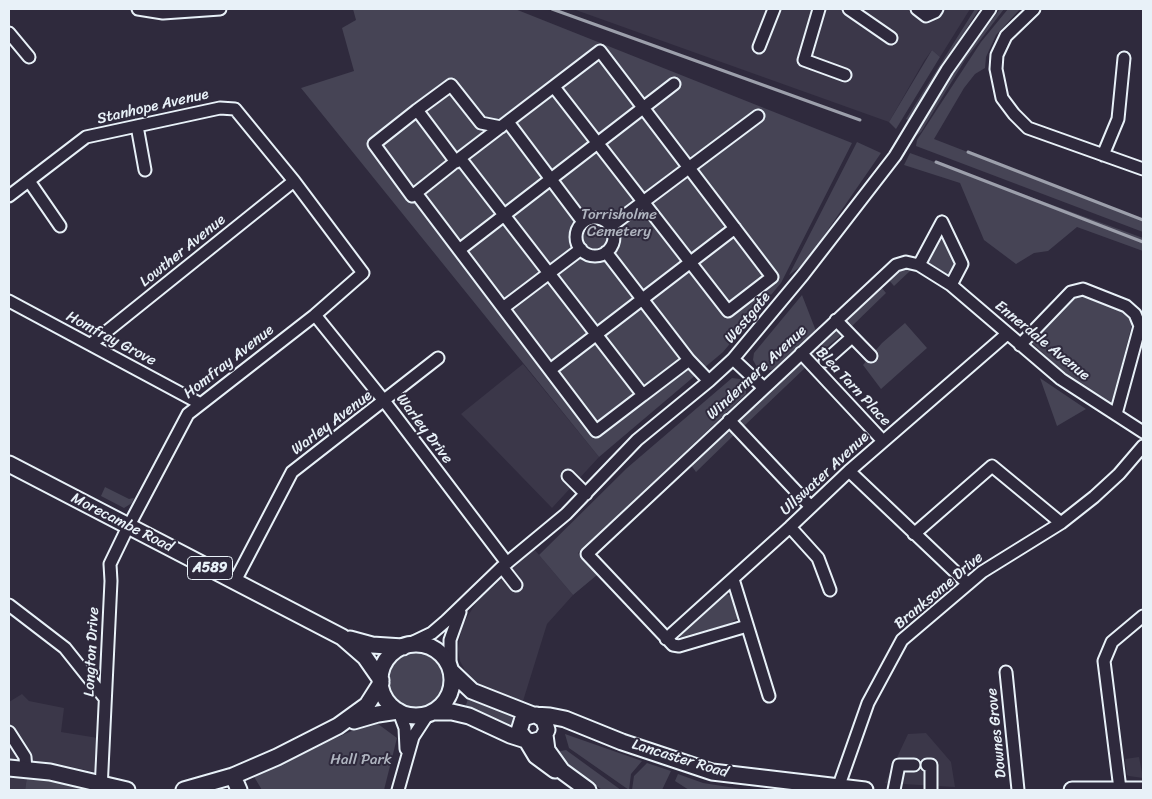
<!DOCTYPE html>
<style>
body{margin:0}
#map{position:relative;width:1152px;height:799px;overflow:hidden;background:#2f2a3d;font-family:Sriracha,sans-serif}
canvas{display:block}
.frame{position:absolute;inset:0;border:10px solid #e8f1f8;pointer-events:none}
</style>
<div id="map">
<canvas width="1152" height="799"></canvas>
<div class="frame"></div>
</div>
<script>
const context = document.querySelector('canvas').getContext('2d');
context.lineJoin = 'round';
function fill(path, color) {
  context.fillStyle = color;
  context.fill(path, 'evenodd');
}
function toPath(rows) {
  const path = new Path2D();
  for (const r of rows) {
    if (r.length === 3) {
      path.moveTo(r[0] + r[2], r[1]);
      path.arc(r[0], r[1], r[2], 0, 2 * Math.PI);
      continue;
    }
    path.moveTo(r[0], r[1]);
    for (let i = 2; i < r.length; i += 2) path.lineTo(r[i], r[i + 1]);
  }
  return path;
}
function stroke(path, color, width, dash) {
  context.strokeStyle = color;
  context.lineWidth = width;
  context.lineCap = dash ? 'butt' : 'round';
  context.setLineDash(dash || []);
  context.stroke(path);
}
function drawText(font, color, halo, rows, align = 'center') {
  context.font = font + ' Sriracha,sans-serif';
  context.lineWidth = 4;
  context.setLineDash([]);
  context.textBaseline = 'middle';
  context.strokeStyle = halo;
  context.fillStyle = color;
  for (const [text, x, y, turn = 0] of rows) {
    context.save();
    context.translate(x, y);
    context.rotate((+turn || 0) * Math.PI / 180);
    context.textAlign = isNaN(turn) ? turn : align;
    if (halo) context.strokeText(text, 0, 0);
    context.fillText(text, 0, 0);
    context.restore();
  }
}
fill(toPath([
 [573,9,970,9,940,57,932,50,924,61,889,122],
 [523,364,599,457,552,508,461,414],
 [534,549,573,595,547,624,523,701,500,694,470,680,460,661,458,649,462,625,478,600],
 [22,694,29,701,64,708,61,732,98,738,95,772,57,764,17,760,27,777,25,790,9,790,9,702],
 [926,733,951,762,955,787,885,783,908,734],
 [1139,757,1143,778,1129,776,1127,775,1125,759]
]), '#3b3749');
fill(toPath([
 [353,9,515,9,852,143,781,283,723,352,599,457,301,88,354,71,342,28,356,20],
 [975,9,979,9,908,120,906,119],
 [1000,9,1004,9,965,60,921,132,915,137,964,57],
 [1008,9,1020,9,996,35,986,57,985,68,975,74,964,88,934,139,1143,220,1143,232,916,146,917,140,981,42],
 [932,50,940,57,896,129,889,122],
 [857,142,881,153,805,263,789,275],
 [910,153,1143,238,1143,251,1077,227,1048,251,1034,253,1016,264,984,240,960,183,904,165],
 [938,239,941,238,946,241,954,261,953,271,945,277,930,266,928,260],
 [905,268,917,270,910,271,894,286,887,278],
 [881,287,886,293,850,328,845,322,846,318],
 [802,295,816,331,772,370,758,369,753,360,754,353],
 [1081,295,1130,315,1133,320,1112,404,1065,374,1030,341,1074,296],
 [905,323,927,348,881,389,863,365,882,343],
 [836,330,840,336,815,357,812,351],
 [801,364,806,367,744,426,740,420,742,415,796,365],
 [732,378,740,379,746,386,746,394,578,553,597,575,573,595,539,555,627,468],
 [1040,378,1086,409,1057,426],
 [727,431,735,434,696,472,691,465],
 [105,487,129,499,134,498,132,503,124,508,101,496],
 [724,593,732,596,736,605,738,618,730,624,681,637,678,634],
 [417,680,28],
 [469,696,516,714,511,728,465,708],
 [374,721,397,738,384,790,262,790,253,775],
 [565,734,642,761,631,774,629,790,569,748],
 [566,750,621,790,602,790,564,762,555,752],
 [647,763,671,771,662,790,632,790,634,776],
 [678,774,703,783,748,790,689,790,675,781],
 [27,777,90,788,90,790,25,790]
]), '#464455');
stroke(toPath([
 [552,9,860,120],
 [968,152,1143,220],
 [936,162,1143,242]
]), '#9c9fab', 3);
const minor = toPath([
 [138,9,163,13,220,9],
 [819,9,804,60,845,75],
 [849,9,891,38],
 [917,9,926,16,935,12,937,9],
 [1034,9,1006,36,997,55,996,69,1002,98,1014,114,1028,128,1143,169],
 [9,33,29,57],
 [759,47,774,9],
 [508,122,583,222],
 [137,126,145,170],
 [1103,155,1118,119,1124,58],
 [460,158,643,395,596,431,416,193,460,158,600,51,772,277,728,311,554,87],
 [456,162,417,110,451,85,481,123,501,127],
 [29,181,60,226],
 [416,193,412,196,374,144,417,110],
 [9,196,86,137,220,108,235,109,294,181,363,273,315,315,188,414,125,533,110,564,111,581,101,790],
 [595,237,19],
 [942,222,962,264,951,285],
 [611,226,758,116],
 [459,250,674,84],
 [606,252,689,360,709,381],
 [919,265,942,222],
 [9,301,199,403],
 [503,308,581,249],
 [315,315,385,402,507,563],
 [836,320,871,356],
 [91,344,294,181],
 [1020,345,1071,292,1083,289,1126,306,1135,314,1140,326,1116,414],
 [801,353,883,441],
 [733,359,764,388],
 [825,361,852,337],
 [550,370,735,228],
 [643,395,689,360],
 [729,420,810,506],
 [849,471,968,584],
 [568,476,586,494],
 [790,527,818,558,830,590],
 [914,534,992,466,1061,523],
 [502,567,516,585],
 [733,579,769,696],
 [235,581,292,472,438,358],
 [9,605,65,648,104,697],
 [747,626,679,646,673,645,587,554,896,265,906,262,919,265,951,285,1061,379,1143,432],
 [666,639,790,527,849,471,1007,334],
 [405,646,432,633,446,621,502,567,566,514,637,440,709,381,733,359,803,275,895,156,947,70,990,9],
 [450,669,450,640,460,612],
 [1006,672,1018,790],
 [399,712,405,728,406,749],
 [9,732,25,757,26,770],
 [927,765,931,765,931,790],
 [838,788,868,703,902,640,982,572,1061,523,1094,497,1119,474,1143,446],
 [1120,789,1104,661,1112,642,1143,616],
 [398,790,413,737,428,714],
 [894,790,899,765,914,765]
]);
const major = toPath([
 [9,464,342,637,365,657,381,680],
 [350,639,372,645,403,647],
 [416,680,36],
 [451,671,472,691,533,715],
 [433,712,452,712,469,716,510,735,532,742,542,739,547,730,544,720,536,715],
 [354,721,378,714,398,711],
 [545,735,547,750,562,771,588,790],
 [525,739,519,731,523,718,533,715,550,716,565,719,622,742,712,772,865,790],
 [527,741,536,756,555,770],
 [9,768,50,772,127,790],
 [233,776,239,790],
 [184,790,233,776,277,757,338,726,367,705,381,683],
 [1072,790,1143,790]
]);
stroke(minor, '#e8f1f8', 15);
stroke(major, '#e8f1f8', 19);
stroke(minor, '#2f2a3d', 11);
stroke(major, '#2f2a3d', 15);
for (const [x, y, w] of [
 [210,568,45]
]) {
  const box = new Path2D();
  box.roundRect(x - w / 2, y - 11.5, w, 23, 4);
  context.fillStyle = '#2f2a3d';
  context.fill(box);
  stroke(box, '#e8f1f8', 1);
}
drawText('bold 14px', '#e8f1f8', null, [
 ["A589",210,568]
]);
drawText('15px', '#e8f1f8', '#2f2a3d', [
 ["Stanhope Avenue",153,107,-13],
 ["Lowther Avenue",183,251,-39],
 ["Westgate",748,318,-50],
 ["Homfray Grove",111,339,28],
 ["Ennerdale Avenue",1042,341,39],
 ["Homfray Avenue",229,362,-38],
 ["Windermere Avenue",757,373,-43],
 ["Blea Tarn Place",853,387,47],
 ["Warley Avenue",332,423,-37],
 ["Warley Drive",424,429,53],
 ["Ullswater Avenue",825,474,-43],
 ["Morecambe Road",122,523,27],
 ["Branksome Drive",939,591,-40],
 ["Longton Drive",92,652,-87],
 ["Downes Grove",997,733,-96],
 ["Lancaster Road",680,759,17]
]);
drawText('15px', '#afb4bf', '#2f2a3d', [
 ["Torrisholme",619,215],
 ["Cemetery",619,232],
 ["Hall Park",361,760]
]);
</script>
